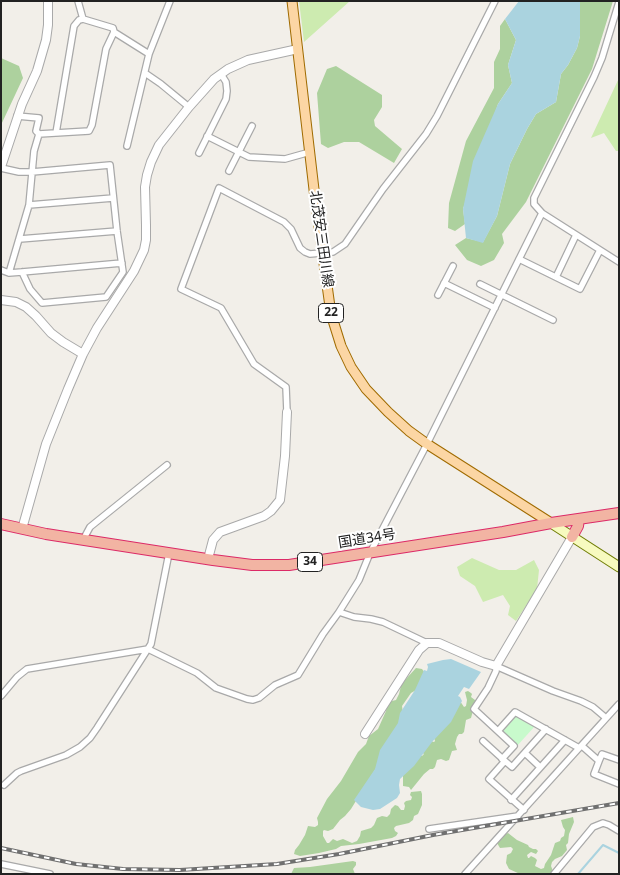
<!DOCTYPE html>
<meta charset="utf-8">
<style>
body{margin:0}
#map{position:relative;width:620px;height:875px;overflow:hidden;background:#f2efe9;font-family:"Noto Sans",sans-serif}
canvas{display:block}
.frame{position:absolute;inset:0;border:2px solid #222;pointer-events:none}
</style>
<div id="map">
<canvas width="620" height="875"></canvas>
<div class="frame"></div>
</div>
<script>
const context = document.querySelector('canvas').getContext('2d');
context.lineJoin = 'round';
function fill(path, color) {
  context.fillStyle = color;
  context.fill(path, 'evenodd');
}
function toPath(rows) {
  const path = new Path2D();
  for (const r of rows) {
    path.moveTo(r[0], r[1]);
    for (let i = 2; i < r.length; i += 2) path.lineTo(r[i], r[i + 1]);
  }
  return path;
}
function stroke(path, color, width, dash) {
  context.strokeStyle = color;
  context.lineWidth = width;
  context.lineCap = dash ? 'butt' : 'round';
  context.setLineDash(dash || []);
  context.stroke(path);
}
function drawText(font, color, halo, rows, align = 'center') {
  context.font = font + ' "Noto Sans","Noto Sans JP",sans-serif';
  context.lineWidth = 4;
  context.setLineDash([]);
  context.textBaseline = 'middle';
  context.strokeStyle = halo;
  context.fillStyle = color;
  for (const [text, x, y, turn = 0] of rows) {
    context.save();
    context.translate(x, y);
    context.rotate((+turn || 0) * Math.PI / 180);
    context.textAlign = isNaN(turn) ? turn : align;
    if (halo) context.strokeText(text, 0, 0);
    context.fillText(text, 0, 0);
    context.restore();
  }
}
fill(toPath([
 [299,1,350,1,304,42],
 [619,78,619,151,616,151,604,133,591,138],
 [472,558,499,570,516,570,534,560,539,570,537,589,516,621,508,615,510,606,503,595,483,602,475,586,460,576,457,567]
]), '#cdebb0');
fill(toPath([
 [580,1,613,1,592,69,526,202,502,234,504,243,494,260,481,266,467,260,455,245,466,238,483,242,497,216,510,164,527,129,536,114,556,102,561,74,568,65,577,48,580,36],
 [505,19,516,40,508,65,512,83,498,104,463,209,465,224,455,231,448,228,449,203,466,141,494,88,494,62,500,49,500,26],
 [1,58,19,66,23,78,1,125],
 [336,66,382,95,382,107,374,120,375,126,402,149,394,163,359,142,344,142,328,148,321,144,317,93,327,69],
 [416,668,422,669,425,673,418,689,411,693,402,706,403,713,386,752,351,809,345,816,340,820,333,829,328,831,324,830,323,831,323,836,327,843,329,843,333,839,337,841,343,839,352,843,357,841,360,836,361,831,371,828,374,825,377,818,382,816,387,817,390,814,391,809,395,805,398,806,401,810,404,810,405,806,404,803,406,801,411,800,412,797,410,795,411,792,421,791,422,794,422,805,418,814,414,816,413,820,409,823,396,826,394,828,395,831,398,833,396,836,392,838,359,844,341,846,336,849,319,853,300,856,294,854,295,850,299,845,305,835,308,826,315,827,318,825,318,822,317,818,327,799,341,781,358,752,366,744,369,736,378,729,386,711,387,705,392,701,396,700,399,694,401,686,405,680],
 [468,691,471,693,472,694,471,697,475,700,475,703,471,718,466,720,464,732,462,734,459,734,457,737,455,744,457,750,452,751,449,760,446,761,441,759,437,760,435,767,433,769,430,769,424,774,411,790,409,787,403,786,403,774,419,755,422,756,424,754,421,752,431,741,434,742,435,741,434,738,460,701,464,707,466,706,467,700,465,692],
 [573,817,574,822,569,834,568,843,566,845,567,850,562,856,555,859,552,862,551,866,553,871,552,874,520,874,509,869,506,863,507,855,511,853,513,849,511,847,500,848,497,843,503,835,508,833,517,840,528,845,529,847,533,849,536,849,538,851,536,854,531,852,527,855,528,858,529,858,531,856,535,858,537,860,535,866,541,869,544,868,545,864,551,855,555,843,560,841,561,838,564,836,565,830,563,827,561,820],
 [353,861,356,862,356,865,353,869,355,874,291,874,294,868,310,867]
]), '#add19e');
fill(toPath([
 [516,715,535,726,517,746,501,732]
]), '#c8facc');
fill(toPath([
 [519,1,580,1,580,36,577,48,568,65,561,74,556,102,536,114,527,129,510,164,497,216,483,243,466,238,463,209,473,161,498,104,512,83,508,65,516,40,505,19],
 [451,659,481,672,469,689,464,687,458,696,460,697,462,701,451,722,432,742,414,766,400,779,399,785,400,793,397,798,380,809,373,810,361,807,354,800,375,769,380,750,398,723,400,713,415,690,424,670,427,671,428,667,427,664,443,660]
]), '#aad3df');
stroke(toPath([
 [578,874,603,845,619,853]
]), '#aad3df', 2);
const minor = toPath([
 [78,1,83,19],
 [619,2,602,58,594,77,534,198,534,204,542,213,619,262],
 [145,73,161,84,189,107],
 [17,116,39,118,36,131,39,134,89,131,92,125,106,49,114,32],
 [56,133,74,26,79,20,83,19,113,28,114,32,149,54],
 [207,136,249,157,285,159,310,152],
 [127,146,149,54,170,1],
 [199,153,226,99,227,91,226,82,221,74],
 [1,168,19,172,32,172,110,165,117,231,123,272,106,297,42,303,30,289,22,272],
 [229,171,252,126],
 [29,205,113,198],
 [20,239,117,231],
 [519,259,580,289,600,250],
 [1,270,9,273,22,272,122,263],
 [9,273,29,205,34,151,39,134],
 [556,277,576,235],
 [444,283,495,308],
 [480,284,553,320],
 [438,295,453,266],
 [287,412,286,387,254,364,221,308,181,289,219,188,284,222,291,229,300,248,305,252,310,254,333,252,345,244,383,189,426,134,437,116,495,1],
 [83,540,90,527,167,465],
 [427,643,383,622,371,619,354,617,339,612,359,580,370,553,427,444,542,213],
 [1,696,17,677,27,669,148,649,197,673,216,688,247,699,253,700,259,698,275,685,298,675,323,634,339,612],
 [498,731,515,712,579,748],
 [483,741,505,761],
 [582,746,599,761,594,774,619,784],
 [525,753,540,767],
 [502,759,514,746,474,709,488,688,496,671,496,666,553,691,581,701,593,707,606,718],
 [599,761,602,754,619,760],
 [4,785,17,773,21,771,66,755,80,747,90,738,97,728,151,644,169,553],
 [511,800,565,740],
 [524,810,489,779,505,761,512,767,546,729],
 [429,829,518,816],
 [1,864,50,874],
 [465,874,619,704],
 [554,874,593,827,603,823,609,825,619,831]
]);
const tertiary = toPath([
 [1,167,22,104,37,71,46,40,48,25,48,1],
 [1,300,16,302,26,307,36,316,51,333,63,342,83,354],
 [22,529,46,444,68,389,83,354,97,328,134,271,144,250,146,240,146,225,145,187,147,175,151,162,159,145,189,107,214,79,228,69,248,60,298,49],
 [208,559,213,540,220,532,264,516,271,511,280,500,285,456,287,412],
 [365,734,419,650,427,643,439,643,482,662,496,666,572,537]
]);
const secondary = toPath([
 [551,523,619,567]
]);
const primary = toPath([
 [292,1,315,198,331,314,341,346,351,367,366,389,388,412,409,431,427,444,551,523]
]);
const trunk = toPath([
 [1,524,46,534,213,560,252,565,289,565,503,532,551,523,619,513],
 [572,537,578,526,579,519]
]);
stroke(minor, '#a9a9a9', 8);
stroke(tertiary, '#a9a9a9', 10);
stroke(secondary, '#707d05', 11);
stroke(primary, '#a06b00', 11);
stroke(trunk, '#dc2a67', 12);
stroke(minor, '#fff', 5.5);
stroke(tertiary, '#fff', 8);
stroke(secondary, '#f7fabf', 9);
stroke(primary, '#fcd6a4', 9);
stroke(trunk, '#f2b4a3', 10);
const rail = toPath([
 [1,848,76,864,123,869,180,870,277,864,339,854,433,835,619,803]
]);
stroke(rail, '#707070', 4);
stroke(rail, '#fff', 2, [5.5]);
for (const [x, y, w] of [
 [331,313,25],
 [310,562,25]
]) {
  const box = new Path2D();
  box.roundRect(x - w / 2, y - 9.5, w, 19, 4);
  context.fillStyle = '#fff';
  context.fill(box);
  stroke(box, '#222', 1);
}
drawText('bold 12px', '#222', null, [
 ["22",331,313],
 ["34",310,562]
]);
drawText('14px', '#222', '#fff', [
 ["北茂安三田川線",321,239,82],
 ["国道34号",367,539,-9]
]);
</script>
